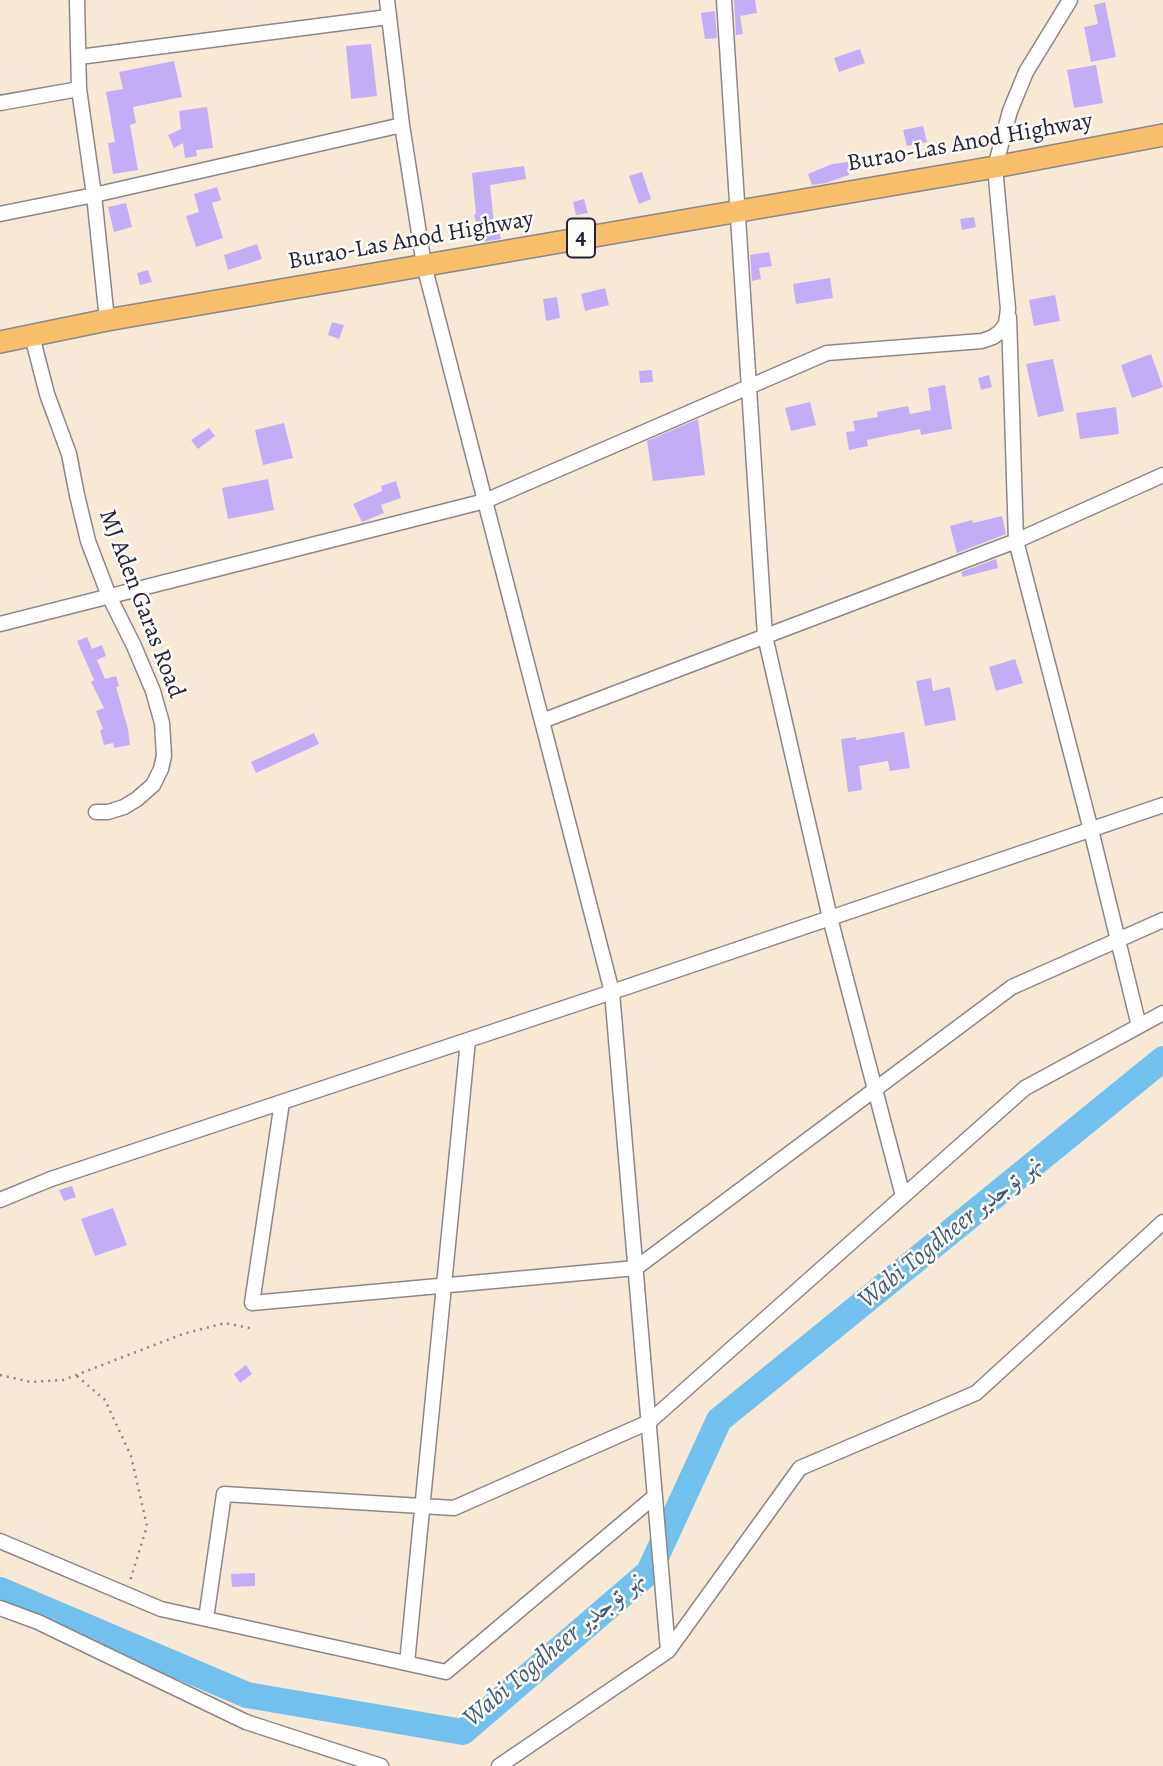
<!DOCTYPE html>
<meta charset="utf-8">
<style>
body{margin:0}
canvas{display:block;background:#f8e9d6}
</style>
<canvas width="1163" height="1766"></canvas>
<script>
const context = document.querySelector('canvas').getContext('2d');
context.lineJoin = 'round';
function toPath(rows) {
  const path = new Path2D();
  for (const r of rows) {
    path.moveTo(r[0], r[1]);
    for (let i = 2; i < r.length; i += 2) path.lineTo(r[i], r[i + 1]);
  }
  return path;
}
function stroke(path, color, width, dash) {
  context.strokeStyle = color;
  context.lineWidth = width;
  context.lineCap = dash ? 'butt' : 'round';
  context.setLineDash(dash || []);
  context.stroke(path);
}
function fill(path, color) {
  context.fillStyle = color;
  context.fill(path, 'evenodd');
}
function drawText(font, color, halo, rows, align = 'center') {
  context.font = font + ' Alegreya,Amiri,serif';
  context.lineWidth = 5;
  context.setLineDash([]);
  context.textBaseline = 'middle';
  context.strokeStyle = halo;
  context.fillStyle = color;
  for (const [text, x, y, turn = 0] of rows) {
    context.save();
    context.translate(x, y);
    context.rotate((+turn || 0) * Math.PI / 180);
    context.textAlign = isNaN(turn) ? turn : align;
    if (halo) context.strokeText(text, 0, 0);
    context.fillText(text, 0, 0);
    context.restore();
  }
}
stroke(toPath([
 [0,1590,247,1695,463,1732,649,1572,719,1420,1163,1059]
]), '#72c0ed', 26);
fill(toPath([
 [734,0,755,0,757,13,740,16,743,34,736,35],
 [1105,2,1116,57,1091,62,1084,27,1098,24,1094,5],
 [715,11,717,38,705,39,701,13],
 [371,44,377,96,351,99,346,46],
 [860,49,865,63,839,72,834,58],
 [174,61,182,97,133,107,136,123,130,125,138,170,113,174,108,143,115,142,106,92,123,89,119,72],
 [1096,65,1103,103,1074,108,1067,70],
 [207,107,213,148,196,150,197,156,185,158,183,143,174,148,168,135,181,129,179,111],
 [923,126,927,142,907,146,903,130],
 [848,162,849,175,826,183,812,185,808,174,832,164],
 [524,166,526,179,490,185,494,224,497,224,501,239,482,242,474,215,476,214,472,173],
 [642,172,651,199,639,204,629,176],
 [217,187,221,200,212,203,223,238,196,247,186,216,199,212,194,194],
 [584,199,588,213,576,215,573,202],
 [126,203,132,227,114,232,108,207],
 [974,217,976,227,962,230,960,219],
 [257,244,262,259,228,270,224,255],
 [769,252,772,266,759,268,761,279,752,281,750,255],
 [148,270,152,282,140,285,137,273],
 [830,278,833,298,796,304,793,284],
 [605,288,609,305,585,311,581,294],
 [1055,295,1060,321,1034,326,1029,300],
 [557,297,560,318,546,321,543,299],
 [332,322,344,325,339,339,328,335],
 [1151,354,1163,387,1132,398,1121,365],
 [1053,359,1064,411,1038,417,1026,364],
 [652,370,653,382,640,383,639,371],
 [989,375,992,387,981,390,978,378],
 [945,385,952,429,921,435,920,429,867,440,868,446,849,450,846,432,855,431,853,421,878,417,877,412,908,406,910,414,931,410,928,388],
 [810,402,816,425,791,431,785,408],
 [1116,407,1119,434,1080,439,1076,413],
 [698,419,705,475,653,481,647,441],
 [284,423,293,458,263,465,255,430],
 [209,428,215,436,198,449,191,440],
 [268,479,274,510,228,519,222,488],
 [396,481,401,498,381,505,384,513,362,522,353,504,382,491,381,486],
 [1002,516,1006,534,957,553,950,526,972,520,973,523],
 [996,559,998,568,963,577,961,572],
 [87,637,92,649,102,645,106,656,97,660,105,679,116,676,119,686,116,687,128,729,130,745,114,748,113,743,104,745,100,730,103,729,96,711,104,708,91,682,94,680,77,641],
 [1015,659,1023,683,996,691,989,667],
 [931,678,933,691,950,687,956,720,925,726,916,681],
 [904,732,910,768,890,771,888,761,859,766,862,790,848,792,841,739,856,737,856,740],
 [314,733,319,744,256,773,251,762],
 [72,1186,76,1197,64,1201,59,1190],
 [113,1208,127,1245,95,1256,81,1219],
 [246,1365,252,1374,240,1383,234,1374],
 [255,1573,255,1586,232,1587,231,1574]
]), '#c4adf7');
const minor = toPath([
 [77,0,79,89,94,195,107,320],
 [387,0,402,125,424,265,612,992,668,1651],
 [724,0,765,636,830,918,903,1196],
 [79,57,388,17],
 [0,103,79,89],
 [0,214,94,195,402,125],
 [1009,317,1016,541,1091,830,1139,1026],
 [32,336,47,394,69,454,77,495,88,541,109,596,134,646,153,691,162,723,164,756,161,769,153,785,137,799,124,807,108,812,96,812],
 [0,624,485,501,827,353,982,341,993,337,1000,332,1006,324,1008,309,995,167,1010,111,1026,72,1070,0],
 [542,721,1016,541,1163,475],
 [282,1102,252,1303,636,1268,1012,987,1163,920],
 [0,1200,51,1179,612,992,1163,805],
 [0,1541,161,1609,446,1672,655,1496],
 [0,1608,38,1622,246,1722,381,1766],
 [206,1619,224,1494,454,1508,649,1422,1025,1088,1163,1013],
 [407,1663,468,1040],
 [499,1766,668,1651,800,1468,976,1393,1163,1222]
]);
const highway = toPath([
 [0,342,107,320,995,167,1163,135]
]);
stroke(minor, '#8d8688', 17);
stroke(highway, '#8d8688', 24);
stroke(toPath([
 [0,1375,31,1382,63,1380,183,1334,225,1323,254,1329],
 [77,1376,105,1400,131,1456,147,1526,130,1581]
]), '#8d8688', 2.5, [2, 5]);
stroke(minor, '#fff', 14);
stroke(highway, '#f8bf6c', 21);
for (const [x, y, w] of [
 [581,238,28]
]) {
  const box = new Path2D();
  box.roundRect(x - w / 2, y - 19.5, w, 39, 5);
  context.fillStyle = '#fdfcf7';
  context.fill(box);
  stroke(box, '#22223b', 2);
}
drawText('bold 23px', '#22223b', null, [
 ["4",581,238]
]);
drawText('24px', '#22223b', '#fdfcf7', [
 ["Burao-Las Anod Highway",970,143,-10],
 ["Burao-Las Anod Highway",411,241,-10],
 ["MJ Aden Garas Road",141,604,69]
]);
drawText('italic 26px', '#3e5979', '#fdfcf7', [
 ["Wabi Togdheer نهر توجدير",951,1232,-39],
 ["Wabi Togdheer نهر توجدير",555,1649,-40]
]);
</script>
